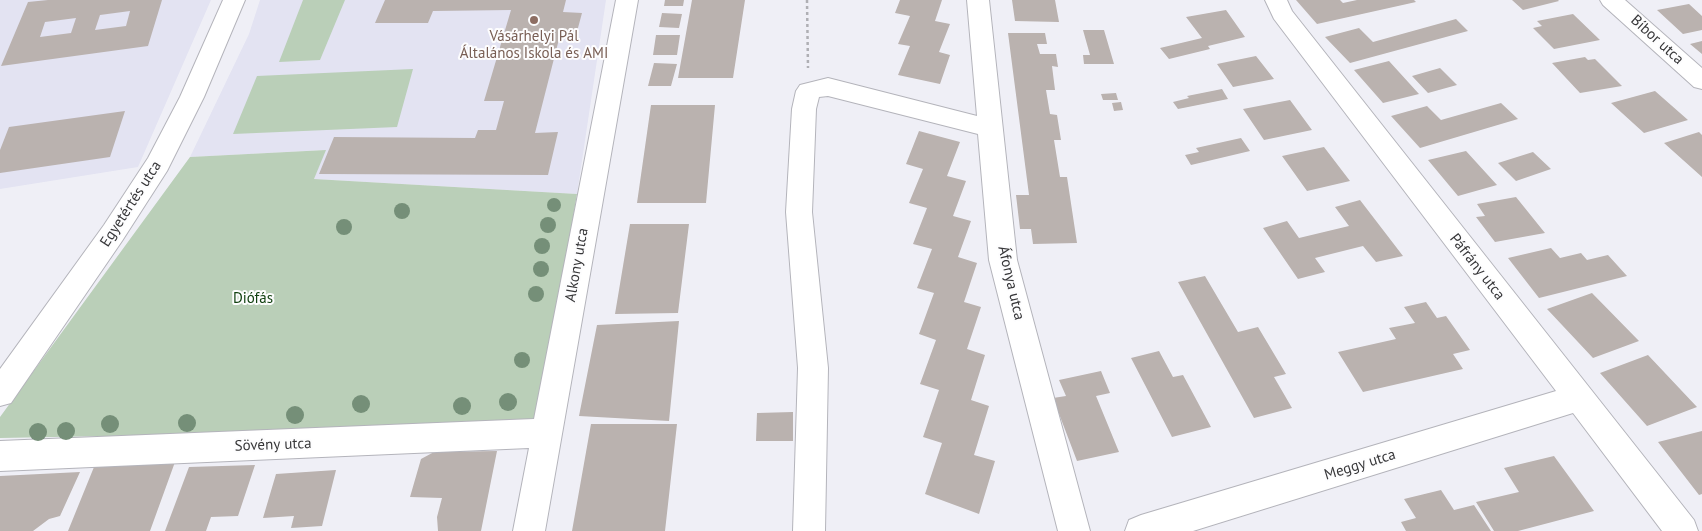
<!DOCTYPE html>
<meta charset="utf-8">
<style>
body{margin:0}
canvas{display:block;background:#efeff6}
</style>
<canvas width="1702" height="531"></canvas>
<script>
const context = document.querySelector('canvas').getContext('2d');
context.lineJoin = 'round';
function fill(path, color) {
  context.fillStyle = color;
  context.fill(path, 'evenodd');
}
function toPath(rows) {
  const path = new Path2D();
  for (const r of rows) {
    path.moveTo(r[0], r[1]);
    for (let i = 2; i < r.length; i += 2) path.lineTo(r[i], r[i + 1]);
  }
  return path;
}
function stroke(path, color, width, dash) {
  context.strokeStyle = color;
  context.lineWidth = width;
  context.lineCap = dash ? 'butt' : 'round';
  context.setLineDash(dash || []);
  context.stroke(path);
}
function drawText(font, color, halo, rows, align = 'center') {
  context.font = font + ' "PT Sans",sans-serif';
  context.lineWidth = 4;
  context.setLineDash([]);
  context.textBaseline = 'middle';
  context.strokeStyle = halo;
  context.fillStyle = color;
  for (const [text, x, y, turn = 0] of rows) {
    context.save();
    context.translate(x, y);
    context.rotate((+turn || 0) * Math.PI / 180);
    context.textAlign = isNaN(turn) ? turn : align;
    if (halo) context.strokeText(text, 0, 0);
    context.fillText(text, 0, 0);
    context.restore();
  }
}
fill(toPath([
 [0,0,211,0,138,167,0,189],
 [260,0,606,0,577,194,314,179,325,150,190,157,249,34]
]), '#e3e3f2');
fill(toPath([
 [303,0,345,0,320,60,279,62],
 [413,69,397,127,233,134,257,76],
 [326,150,314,179,577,194,538,428,0,438,0,417,190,157]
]), '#bacfb8');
fill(toPath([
 [48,0,162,0,148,46,1,66,28,2],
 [130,11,126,26,95,30,100,15],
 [76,18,71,33,40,37,45,22],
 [385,0,566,0,563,12,582,13,575,39,559,39,535,133,558,132,548,175,319,174,334,137,475,138,478,130,496,130,504,101,484,101,511,10,433,11,428,23,375,23],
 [665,0,684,0,683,6,664,6],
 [692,0,745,0,733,78,678,78],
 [900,0,942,0,935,21,950,24,939,52,950,55,940,84,898,75,910,46,898,44,910,16,895,13],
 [1012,0,1055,0,1059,22,1015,21],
 [1296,0,1340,0,1343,3,1357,0,1414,0,1416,2,1317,24],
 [1512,0,1558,0,1559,1,1523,10],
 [1689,4,1702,16,1702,30,1683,34,1657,10],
 [1226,10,1245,37,1208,46,1210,49,1169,59,1160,48,1202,38,1186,17],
 [662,13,682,14,679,28,659,27],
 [1573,14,1600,40,1554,49,1533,28,1542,26,1537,21],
 [1456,19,1468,31,1350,63,1325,37,1359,28,1373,42],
 [1083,30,1104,30,1114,64,1084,64,1083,55,1090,55],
 [1008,33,1045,33,1047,44,1037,44,1040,54,1056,54,1058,67,1052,66,1055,90,1046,90,1050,114,1057,115,1061,140,1054,140,1060,177,1067,177,1077,243,1033,244,1031,229,1020,229,1016,195,1029,195],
 [656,35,680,35,677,55,653,55],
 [1702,41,1702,54,1690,44],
 [1256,56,1274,79,1233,87,1217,64],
 [1585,57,1588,60,1595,59,1622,86,1580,93,1552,63],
 [1389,61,1419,94,1383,103,1354,70],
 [654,63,677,64,671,86,648,86],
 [1440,68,1457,85,1428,93,1412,76],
 [1222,89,1228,99,1178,109,1173,102,1189,98,1187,96],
 [1655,91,1688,120,1644,133,1611,103],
 [1116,93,1118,100,1103,100,1101,94],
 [1290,100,1312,130,1264,140,1243,109],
 [1121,102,1123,110,1114,111,1112,103],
 [1501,103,1518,119,1420,148,1391,116,1427,106,1441,120],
 [651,105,715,105,706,203,637,203],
 [125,111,110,157,0,173,0,150,9,127],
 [919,131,960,142,947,176,966,181,953,216,971,221,958,257,977,263,964,302,981,307,967,349,985,355,971,400,989,406,974,455,995,461,979,514,925,494,942,443,923,437,939,390,920,384,936,340,919,334,934,293,917,288,932,249,913,244,927,208,909,203,923,169,906,164],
 [1699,132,1702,135,1702,177,1664,143],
 [1241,138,1250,151,1191,165,1185,155,1199,152,1196,148],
 [1324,147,1350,181,1307,191,1282,156],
 [1466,151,1497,185,1458,196,1428,160],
 [1533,152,1551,169,1516,181,1498,163],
 [1516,197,1545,233,1495,242,1476,217,1485,216,1477,204],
 [1360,200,1403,256,1376,262,1363,246,1315,258,1325,272,1298,279,1263,228,1287,221,1299,238,1349,226,1335,207],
 [630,224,689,224,678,313,615,314],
 [1551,248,1560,258,1581,253,1587,260,1608,255,1627,276,1539,298,1508,258],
 [1205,276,1238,332,1258,327,1286,374,1274,377,1292,408,1254,418,1178,282],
 [1592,293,1639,341,1593,358,1547,309],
 [1426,302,1437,318,1446,316,1470,350,1453,354,1463,369,1363,392,1338,352,1396,339,1389,328,1415,323,1404,307],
 [679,321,669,421,579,416,597,325],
 [1159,351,1173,377,1183,375,1211,427,1172,437,1131,358],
 [1648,355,1697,407,1647,426,1600,373],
 [1101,371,1110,393,1096,396,1119,452,1077,461,1053,398,1066,396,1059,380],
 [793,412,793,441,756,441,757,413],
 [591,424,677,424,665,531,572,531],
 [1702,431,1702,494,1699,495,1658,442],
 [497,451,481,531,438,531,437,517,442,498,410,497,421,459,434,452],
 [1554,456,1594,511,1518,531,1494,531,1476,502,1519,492,1504,468],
 [175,462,150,531,68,531,94,467],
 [255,465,238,516,211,517,206,531,165,531,189,467],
 [336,470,322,526,291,528,294,516,263,518,276,474],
 [80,472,60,516,49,519,33,531,0,531,0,476],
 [1441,490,1454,510,1474,505,1491,531,1406,531,1401,522,1416,518,1404,499]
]), '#bab2af');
const minor = toPath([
 [223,0,245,0,204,97,167,171,122,241,11,403,0,406,0,369,104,225,148,158,180,97,223,0],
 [616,0,638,0,545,531,513,531,529,448,0,471,0,441,534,419,616,0],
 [967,0,989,0,1017,260,1090,531,1058,531,989,260,978,134,828,96,819,97,816,109,812,212,828,368,825,531,793,531,798,368,786,212,792,109,796,91,800,85,828,78,977,116,967,0],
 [1265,0,1287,0,1292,11,1694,520,1698,531,1662,531,1573,413,1193,531,1125,531,1129,520,1141,515,1556,391,1274,19,1265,0],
 [1600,0,1625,0,1702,68,1702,89,1694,87,1603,5,1600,0]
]);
stroke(minor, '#b4b4bb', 2);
stroke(toPath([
 [807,0,808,68]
]), '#afafb4', 2.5, [3, 3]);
fill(minor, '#fff');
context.fillStyle = '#758f78';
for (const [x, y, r] of [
 [554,205,7],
 [402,211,8],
 [548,225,8],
 [344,227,8],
 [542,246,8],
 [541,269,8],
 [536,294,8],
 [522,360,8],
 [508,402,9],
 [361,404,9],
 [462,406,9],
 [295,415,9],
 [187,423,9],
 [110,424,9],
 [66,431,9],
 [38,432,9]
]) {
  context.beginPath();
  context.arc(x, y, r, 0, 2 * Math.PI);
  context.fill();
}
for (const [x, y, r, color] of [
 [534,20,5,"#8d6e63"]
]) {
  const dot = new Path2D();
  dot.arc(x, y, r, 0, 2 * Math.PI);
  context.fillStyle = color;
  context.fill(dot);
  stroke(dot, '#fdfdfe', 2);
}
drawText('15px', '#785e54', '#fdfdfe', [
 ["Vásárhelyi Pál",534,37],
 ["Általános Iskola és AMI",534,54]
]);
drawText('15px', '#373739', '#fdfdfe', [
 ["Bíbor utca",1657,40,42],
 ["Egyetértés utca",131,204,-57],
 ["Alkony utca",577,265,-80],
 ["Páfrány utca",1477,267,52],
 ["Áfonya utca",1011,283,77],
 ["Sövény utca",273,445,-2],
 ["Meggy utca",1360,465,-17]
]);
drawText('15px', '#114110', '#fdfdfe', [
 ["Diófás",253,299]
]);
</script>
